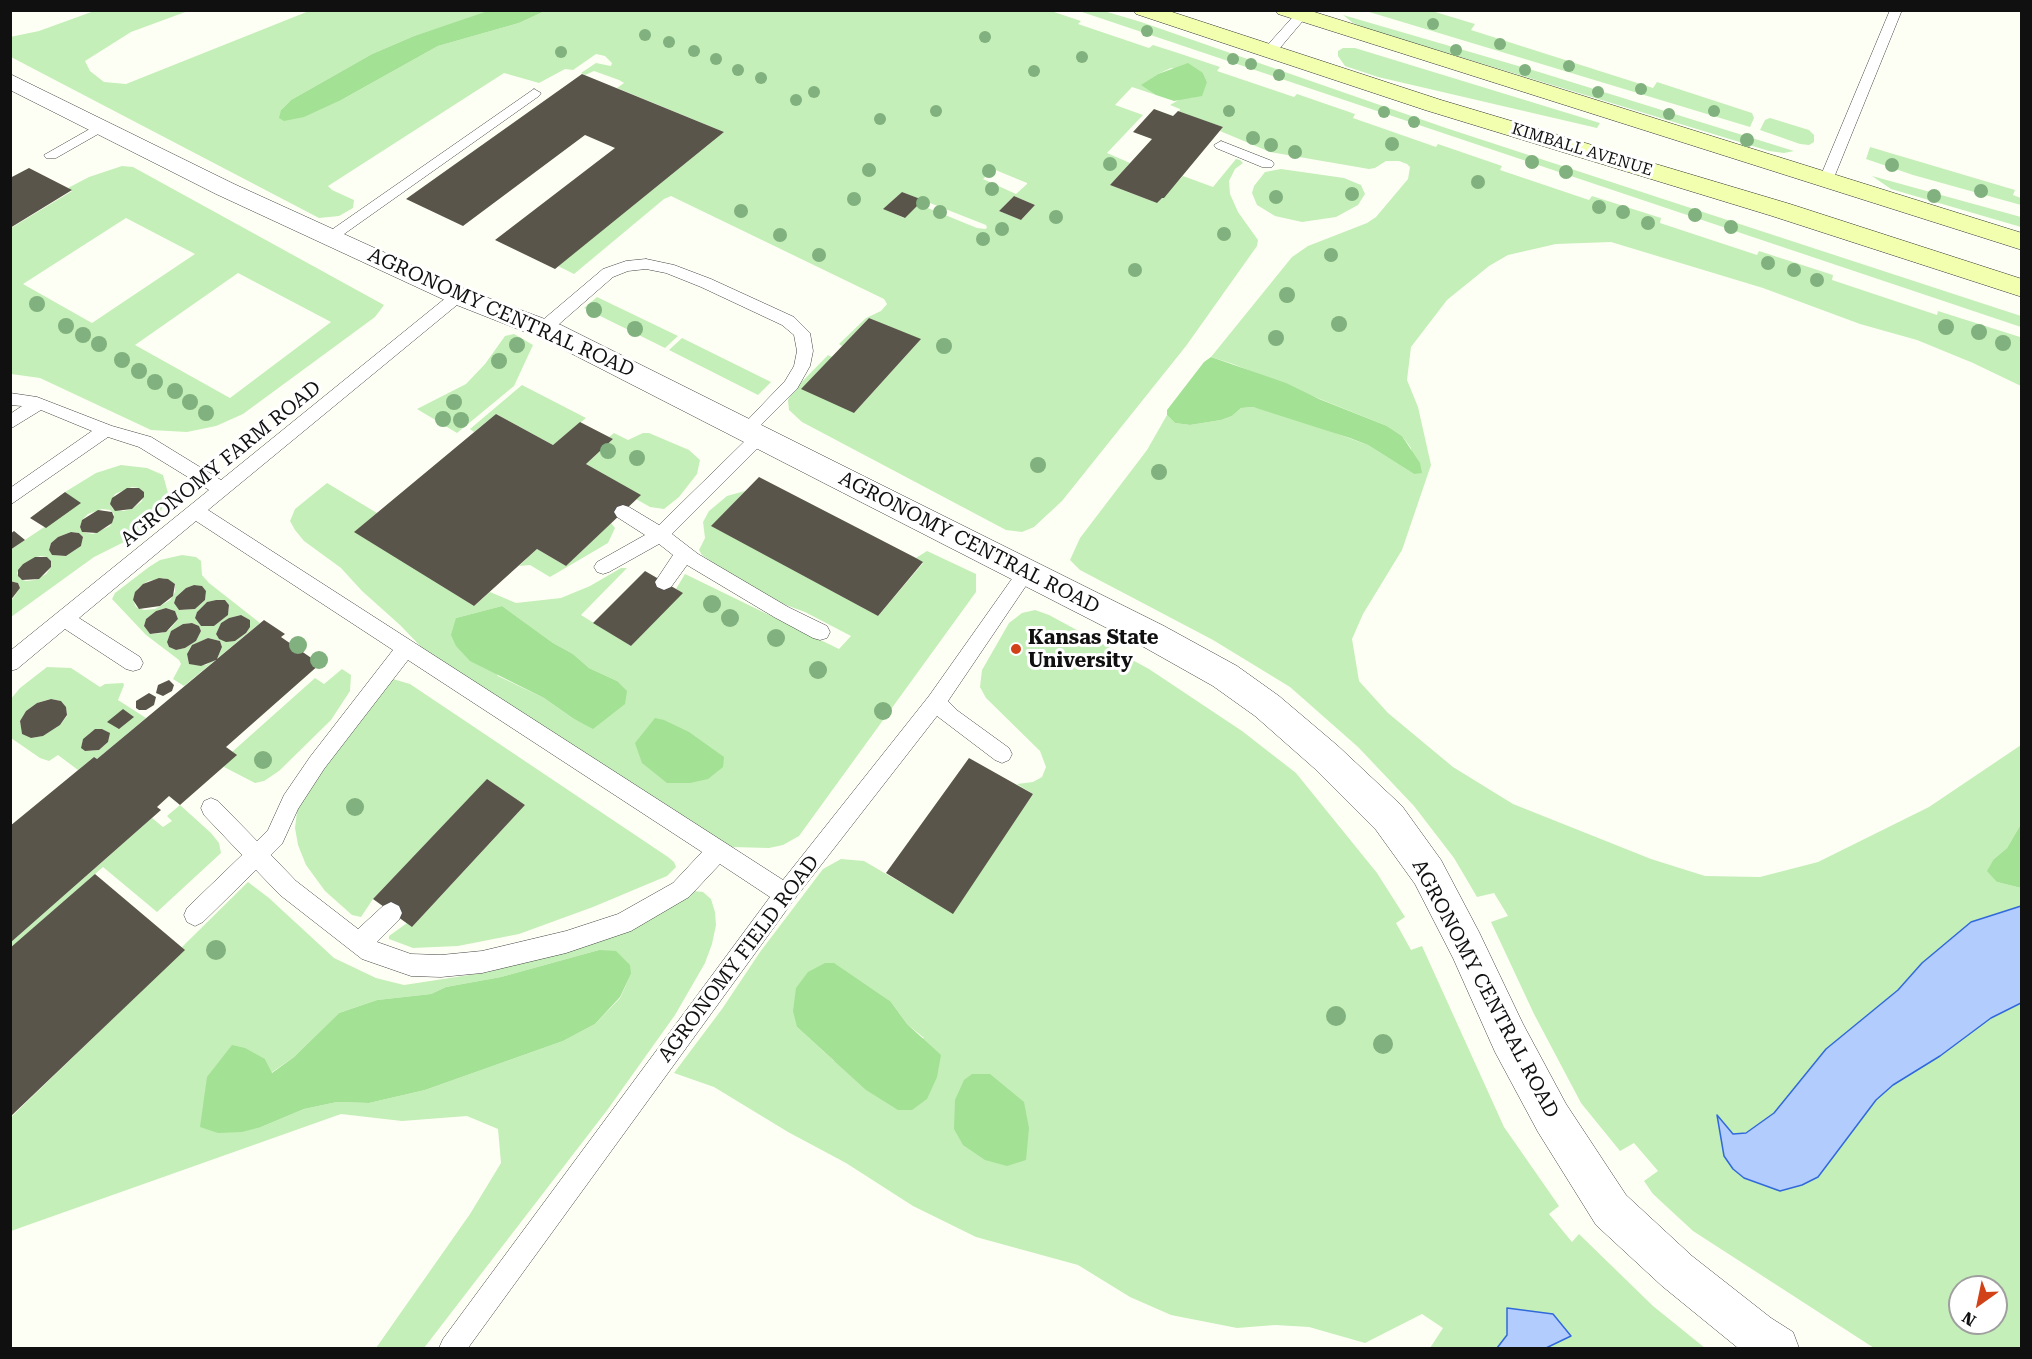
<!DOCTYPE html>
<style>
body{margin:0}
#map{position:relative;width:2032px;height:1359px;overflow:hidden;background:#fefff4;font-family:"Roboto Serif",serif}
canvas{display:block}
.frame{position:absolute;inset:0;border:12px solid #101010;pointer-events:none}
.north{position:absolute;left:1948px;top:1275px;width:60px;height:60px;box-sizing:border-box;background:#fff;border:2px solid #9f9f9f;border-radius:50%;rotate:213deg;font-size:16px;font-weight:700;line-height:24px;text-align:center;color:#101010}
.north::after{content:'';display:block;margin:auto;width:21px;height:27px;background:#d14218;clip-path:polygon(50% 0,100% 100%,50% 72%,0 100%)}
</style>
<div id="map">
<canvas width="2032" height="1359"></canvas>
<div class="frame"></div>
<div class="north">N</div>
</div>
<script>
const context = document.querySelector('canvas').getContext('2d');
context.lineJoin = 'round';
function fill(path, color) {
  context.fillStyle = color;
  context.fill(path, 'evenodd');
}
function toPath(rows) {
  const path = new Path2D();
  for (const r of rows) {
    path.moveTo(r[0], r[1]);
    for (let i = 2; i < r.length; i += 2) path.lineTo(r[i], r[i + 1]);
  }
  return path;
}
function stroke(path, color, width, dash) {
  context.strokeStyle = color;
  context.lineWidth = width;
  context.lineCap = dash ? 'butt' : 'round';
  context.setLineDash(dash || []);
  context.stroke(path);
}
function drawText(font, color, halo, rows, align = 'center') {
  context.font = font + ' "Roboto Serif",serif';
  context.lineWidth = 6;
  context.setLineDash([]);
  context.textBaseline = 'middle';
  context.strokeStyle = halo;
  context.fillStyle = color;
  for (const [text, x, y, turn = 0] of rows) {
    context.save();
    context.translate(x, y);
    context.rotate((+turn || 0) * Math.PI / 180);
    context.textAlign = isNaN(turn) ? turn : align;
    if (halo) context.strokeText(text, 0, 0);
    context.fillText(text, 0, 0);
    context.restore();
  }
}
fill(toPath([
 [94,11,188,11,131,32,85,61,90,71,104,82,126,84,309,11,491,11,414,36,372,54,291,100,281,110,343,99,438,46,519,23,545,11,1051,11,1081,21,1078,24,1149,48,1153,45,1181,54,1220,67,1217,71,1294,97,1297,94,1355,114,1353,118,1436,147,1438,144,1502,166,1500,170,1589,200,1592,196,1661,218,1660,223,1757,255,1759,251,1833,275,1832,280,1937,315,1938,311,2020,337,2020,334,2021,335,2021,386,1973,363,1917,340,1860,324,1763,288,1611,242,1556,244,1508,255,1489,266,1447,300,1411,347,1407,380,1418,407,1431,465,1402,550,1363,614,1352,639,1359,681,1388,713,1453,767,1513,804,1651,859,1705,876,1760,877,1818,862,1929,807,2021,745,2021,824,2007,848,1994,859,1997,882,2021,888,2021,906,2001,913,1946,945,1922,963,1898,990,1826,1049,1774,1113,1746,1133,1733,1134,1718,1117,1733,1169,1744,1178,1780,1191,1818,1177,1876,1100,1893,1085,1940,1056,1991,1018,2021,1003,2021,1348,1874,1348,1693,1231,1653,1194,1644,1181,1658,1171,1634,1143,1620,1151,1581,1103,1534,1014,1491,922,1508,916,1494,893,1477,897,1454,858,1414,806,1358,747,1290,687,1213,640,1080,570,1070,560,1080,538,1147,450,1167,415,1175,423,1190,425,1221,420,1232,416,1241,408,1253,407,1289,416,1368,445,1414,474,1411,448,1402,436,1387,426,1233,364,1211,357,1292,257,1308,246,1367,223,1376,217,1408,179,1410,167,1407,164,1399,161,1386,161,1375,168,1369,169,1270,152,1220,131,1223,127,1179,112,1180,109,1170,105,1182,98,1192,98,1207,82,1203,73,1171,68,1158,74,1142,85,1156,95,1132,87,1115,105,1143,115,1107,153,1130,163,1110,185,1157,203,1183,176,1213,187,1236,159,1240,160,1243,163,1235,169,1229,181,1230,194,1238,212,1258,240,1257,246,1186,346,1062,501,1034,527,1022,532,1006,530,802,422,789,410,788,400,793,391,828,355,832,357,854,413,920,340,869,318,842,346,839,344,866,318,881,311,887,304,884,299,671,196,664,199,574,274,558,266,724,132,617,88,624,83,619,80,594,71,585,75,581,73,596,63,611,66,612,63,605,56,596,54,573,70,565,69,539,83,504,73,328,186,332,190,354,200,353,208,339,216,319,218,11,57,10,37,39,31],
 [993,169,1027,183,1027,184,1016,194,983,179],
 [902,192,986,225,987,228,985,229,977,228,918,204,904,218,884,209],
 [1014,196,1035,205,1021,220,999,211],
 [1960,1287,1996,1287,1996,1323,1960,1323],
 [1079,11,1104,11,1141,22,1446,128,2021,316,2021,327],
 [1366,11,1432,11,1475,24,1471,30,1653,88,1657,82,1752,113,1754,118,1750,127],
 [1343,15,1539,72,1794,151,1784,153,1769,151,1365,28,1353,23],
 [1343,48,1355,48,1600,123,1597,128,1378,77,1345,66,1338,56,1338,51],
 [1770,118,1809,130,1814,135,1814,142,1809,145,1800,144,1760,130,1765,120],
 [1870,147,2015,190,2013,195,2021,198,2021,205,1913,175,1866,159],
 [122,166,133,167,384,305,375,317,243,414,216,426,187,432,151,430,40,378,11,374,11,228,72,191,68,188,89,177],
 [126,218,195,254,92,323,23,284],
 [238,273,331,322,230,398,135,345],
 [1281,169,1344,178,1361,185,1365,194,1358,205,1336,217,1302,222,1275,216,1257,205,1252,193,1254,186,1265,172],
 [1872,176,2021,217,2021,227,1891,189],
 [597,297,678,336,665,348,584,308],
 [514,334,533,345,514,386,457,433,417,409,466,384,485,364,505,336],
 [682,338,771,382,758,395,669,350],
 [522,385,586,418,553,445,496,414,474,432,470,429],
 [614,433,628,440,643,433,649,433,689,450,700,460,697,474,679,497,664,509,650,507,636,499,640,495,586,464,613,439,609,437],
 [121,465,147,468,163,475,168,493,158,519,148,530,94,557,11,617,11,601,20,588,18,583,11,581,10,550,80,503,65,492,96,473],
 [132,487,139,488,144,492,142,501,132,509,123,511,113,509,110,504,115,494],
 [102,509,110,510,114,514,110,526,93,534,82,532,80,527,82,520,88,514],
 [71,532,79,533,83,537,81,546,66,556,52,555,49,550,51,543,58,537],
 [40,556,47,557,51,561,51,567,46,574,35,580,26,581,20,579,17,573,23,564],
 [327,483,377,513,355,532,474,606,490,592,516,603,561,598,590,586,621,568,627,568,581,615,631,646,682,593,676,589,685,574,839,649,851,636,805,612,783,604,726,572,702,555,699,550,705,538,703,522,709,511,727,496,745,491,712,526,878,616,923,563,916,558,927,551,976,574,976,592,799,836,783,845,769,848,731,847,425,651,400,625,362,591,341,568,304,541,295,530,290,521,295,509],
 [502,606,553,643,573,654,589,668,617,681,593,728,574,719,544,698,498,676,456,618],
 [611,523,615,528,608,543,550,577,530,565,519,566,537,549,566,566],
 [182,555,196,557,201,561,202,575,209,583,260,623,184,686,173,679,181,664,179,660,146,635,112,599,115,593,149,567,160,560],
 [164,578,175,584,175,592,170,600,155,609,144,610,136,607,133,600,138,588,148,581],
 [194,585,202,587,206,591,205,600,195,609,179,610,174,603,176,597,186,588],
 [216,600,225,600,229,605,228,615,214,626,201,626,195,618,197,612,207,602],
 [166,608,175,611,178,619,170,629,162,633,150,634,144,626,146,619,156,611],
 [241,615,250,620,250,626,246,633,235,641,219,639,216,634,221,623,229,618],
 [192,623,199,626,201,631,196,641,185,648,176,650,169,647,167,642,171,631,183,624],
 [208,638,220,641,222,647,218,657,206,665,189,664,187,654,191,646],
 [1035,610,1049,615,1149,669,1242,731,1296,773,1377,873,1405,917,1396,923,1411,950,1422,946,1504,1127,1559,1206,1549,1214,1572,1242,1579,1234,1653,1306,1705,1348,1546,1348,1571,1336,1553,1314,1507,1309,1507,1335,1497,1348,1430,1348,1443,1328,1422,1314,1365,1343,1309,1327,1275,1325,1237,1328,1171,1315,1130,1297,1078,1265,976,1237,913,1206,846,1163,788,1132,714,1087,674,1073,722,1009,760,952,823,869,841,859,864,861,953,913,1033,794,1017,784,1033,782,1042,777,1046,767,1040,751,986,698,980,687,982,670,1009,623,1022,613],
 [891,1002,907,1024,924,1038,834,1061,797,1027],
 [47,667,71,668,100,687,105,684,123,683,124,685,118,700,146,718,97,759,94,757,78,770,58,755,49,761,40,758,11,738,10,700,20,688],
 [50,699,61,701,66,707,67,716,60,725,43,736,31,738,22,734,20,721,26,711,37,703],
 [95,729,102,729,109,733,108,742,99,750,85,751,81,748,83,739],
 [342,669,351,675,350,691,331,720,279,771,264,781,255,783,224,767,232,752,315,678,324,684],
 [393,679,410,684,668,857,674,862,676,867,667,876,593,907,519,934,458,946,413,948,389,939,389,936,407,923,412,927,525,805,487,780,373,899,361,917,352,915,325,891,306,865,298,845,295,828,297,812,302,793],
 [180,805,211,833,219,843,221,853,157,912,103,867,11,948,10,943,152,818,163,827,172,821,167,816],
 [248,882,269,898,334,958,376,978,404,985,489,972,605,934,694,891,703,892,711,899,715,912,716,925,712,944,705,963,675,1015,608,1109,424,1348,376,1348,470,1214,501,1163,498,1129,467,1116,402,1121,341,1114,11,1231,11,1117,184,950,182,947],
 [599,950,631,974,620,998,595,1024,563,1041,425,1090,369,1103,337,1102,304,1109,261,1127,265,1059,271,1073,294,1057,339,1013,377,1000,431,994,446,987,501,977]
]), '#c5efb8');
fill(toPath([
 [491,10,545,11,519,23,438,46,343,99,304,117,284,121,279,118,281,110,291,100,372,54,414,36],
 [1188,63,1203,73,1207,82,1202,96,1174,101,1156,95,1141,85,1158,74],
 [1211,357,1286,383,1319,399,1387,426,1402,436,1420,463,1422,473,1414,474,1368,445,1350,438,1253,407,1241,408,1232,416,1221,420,1190,425,1175,423,1167,415,1167,410,1204,362],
 [502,606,553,643,573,654,589,668,617,681,627,691,625,704,593,729,574,719,544,698,470,661,456,646,451,635,456,618],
 [655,718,664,720,689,732,724,757,723,767,708,779,690,783,667,783,642,763,635,743],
 [2021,824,2021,888,1997,882,1987,871,1994,859,2007,848],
 [599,950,616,951,630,965,631,974,620,997,595,1024,563,1041,425,1090,369,1103,337,1102,304,1109,261,1127,242,1132,218,1133,200,1127,207,1077,232,1045,245,1048,265,1059,272,1073,294,1057,339,1013,377,1000,431,994,446,987,501,977],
 [825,963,834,963,891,1002,907,1024,941,1055,937,1077,927,1099,912,1110,898,1110,866,1090,797,1027,793,1011,796,988,808,972],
 [972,1074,990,1074,1024,1102,1029,1128,1026,1160,1007,1166,985,1160,963,1145,954,1129,955,1100,964,1080]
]), '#a3e195');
const water = toPath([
 [2021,906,2021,1003,1991,1018,1940,1056,1893,1085,1876,1100,1818,1177,1802,1185,1780,1191,1744,1178,1733,1169,1724,1156,1717,1115,1733,1134,1746,1133,1774,1113,1826,1049,1898,990,1922,963,1971,922,2021,906],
 [1507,1308,1553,1314,1571,1336,1546,1348,1497,1348,1507,1335,1507,1308]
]);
fill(water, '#b2ccfd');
stroke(water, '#3169dc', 1.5);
fill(toPath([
 [582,74,724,132,555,269,495,240,615,148,585,135,463,226,406,199],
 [1154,109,1173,116,1178,111,1223,127,1164,198,1162,198,1157,203,1110,185,1152,139,1133,132],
 [29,168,72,190,10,228,10,178],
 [902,192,923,200,905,218,883,209],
 [1014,196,1035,205,1021,220,999,211],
 [869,318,921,339,854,413,801,389],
 [496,414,553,445,580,422,613,439,586,464,641,495,566,566,537,549,474,606,354,532],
 [759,477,916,558,923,562,878,616,711,526],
 [127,488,139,488,144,492,144,497,132,509,115,511,110,504,112,498],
 [65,492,81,503,46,528,30,518],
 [98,510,112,512,114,517,112,523,97,533,82,532,80,527,82,520],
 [14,531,25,540,10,550,10,534],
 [71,532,79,533,83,537,81,546,66,556,52,555,49,550,51,543,58,537],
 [35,557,47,557,51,561,51,567,39,579,22,580,18,576,18,570,23,564],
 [645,571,683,593,631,646,593,623],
 [159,578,168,579,175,584,173,596,160,606,139,609,133,600,135,592,143,584],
 [10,581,18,583,20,588,10,601],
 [194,585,202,586,206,591,205,600,195,609,179,610,174,603,176,597,186,588],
 [216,600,225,600,229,605,228,615,214,626,201,626,195,618,197,612,207,602],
 [166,608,175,611,178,619,166,632,150,634,144,626,146,619,156,611],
 [241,615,250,620,250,627,246,633,235,641,226,642,219,639,216,634,221,623,229,618],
 [264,620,285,634,281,637,320,664,226,747,237,755,180,805,169,796,157,807,161,810,10,943,10,826,94,757,97,759,216,660,201,666,189,664,187,654,192,645,208,638,220,641,222,647,217,659],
 [192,623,199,626,201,631,196,641,185,648,176,650,169,647,167,642,171,631,183,624],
 [169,680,174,685,172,691,163,696,156,693,158,685],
 [149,693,156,697,154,705,146,710,139,710,136,708,136,701],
 [51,699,61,701,66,707,67,715,60,725,43,736,31,738,22,734,20,721,26,711,37,703],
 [123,709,134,717,119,729,107,722],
 [95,729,102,729,110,733,108,742,99,750,85,751,81,748,83,739],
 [969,758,1033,794,953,914,886,873],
 [487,779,525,805,412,927,373,899],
 [95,874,185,950,10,1117,10,948]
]), '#5a554b');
const lane = toPath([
 [1299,10,1312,10,1274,55,1264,55,1263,52,1264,49,1299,10],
 [1890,10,1902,10,1833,180,1831,183,1821,183,1819,180,1890,10],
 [534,89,541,93,539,96,337,239,327,239,325,236,327,233,534,89],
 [102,122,107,123,109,126,107,129,56,158,46,158,44,155,102,122],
 [1221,141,1272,161,1274,164,1272,167,1262,167,1216,148,1214,145,1221,141],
 [646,259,674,265,711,279,794,317,810,333,813,351,810,366,797,389,754,432,765,433,767,437,765,441,672,534,698,554,788,607,827,626,830,632,827,638,820,640,813,638,774,617,687,565,671,587,664,590,657,587,655,582,673,555,659,544,609,572,603,574,597,572,594,567,597,562,645,535,617,517,614,512,617,507,623,505,629,507,659,525,751,435,740,434,738,430,785,381,794,366,797,351,794,335,782,325,701,287,666,273,646,269,628,271,613,277,550,332,538,332,536,328,538,324,603,269,626,261,646,259],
 [458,291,463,292,466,296,463,300,208,510,783,880,929,696,1021,566,1027,564,1033,566,1036,571,948,701,958,711,1009,748,1012,754,1009,760,1002,763,995,760,937,716,793,901,468,1348,439,1348,443,1339,770,897,720,864,689,897,631,931,566,953,482,973,441,977,411,976,362,959,280,895,256,870,203,922,195,926,187,922,184,915,187,908,242,855,204,815,201,808,204,801,211,798,218,801,257,841,268,830,284,795,310,757,393,650,196,521,79,618,140,657,143,663,140,669,133,671,126,669,65,629,17,669,10,671,10,651,209,490,139,447,108,437,10,505,10,488,92,431,41,410,10,429,10,414,22,406,10,405,10,393,37,397,112,426,151,437,221,480,453,292,458,291],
 [408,660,702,852,673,883,618,914,566,931,482,951,441,955,411,954,377,942,399,920,402,913,399,906,391,902,383,906,358,929,296,881,271,855,282,844,298,809,324,769,408,660]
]);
const street = toPath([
 [10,74,234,184,467,290,561,325,1164,626,1237,666,1279,696,1338,746,1402,806,1441,860,1479,932,1523,1024,1566,1104,1626,1195,1692,1256,1771,1318,1793,1332,1799,1348,1738,1348,1662,1286,1596,1225,1538,1132,1495,1052,1453,958,1415,884,1376,830,1314,768,1255,716,1213,686,1142,646,543,339,449,302,216,194,10,90,10,74]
]);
const secondary = toPath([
 [1133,10,1166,10,1441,100,1790,204,2022,279,2022,297,1772,216,1425,110,1136,14,1133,10],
 [1275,10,1308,10,2022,233,2022,250,1278,14,1275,10]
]);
stroke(lane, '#434343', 1);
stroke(street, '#434343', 1);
stroke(secondary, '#323232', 1);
fill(lane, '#fff');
fill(street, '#fff');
fill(secondary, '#f2ffaf');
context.fillStyle = '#80b17e';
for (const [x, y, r] of [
 [1433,24,6],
 [1147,31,6],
 [645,35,6],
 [985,37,6],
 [669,42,6],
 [1500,44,6],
 [1456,50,6],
 [694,51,6],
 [561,52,6],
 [1082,57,6],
 [716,59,6],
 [1233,59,6],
 [1251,64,6],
 [1569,66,6],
 [738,70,6],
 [1525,70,6],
 [1034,71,6],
 [1279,75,6],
 [761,78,6],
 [1641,89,6],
 [814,92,6],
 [1598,92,6],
 [796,100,6],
 [936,111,6],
 [1229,111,6],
 [1714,111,6],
 [1384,112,6],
 [1669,114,6],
 [880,119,6],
 [1414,122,6],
 [1253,138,7],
 [1747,140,7],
 [1392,144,7],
 [1271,145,7],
 [1295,152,7],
 [1532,162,7],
 [1110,164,7],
 [1892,165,7],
 [869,170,7],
 [989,171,7],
 [1566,172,7],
 [1478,182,7],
 [992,189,7],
 [1981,191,7],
 [1352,194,7],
 [1934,196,7],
 [1276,197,7],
 [854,199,7],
 [923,203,7],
 [1599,207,7],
 [741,211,7],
 [940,212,7],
 [1623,212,7],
 [1695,215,7],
 [1056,217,7],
 [1648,223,7],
 [1731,227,7],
 [1002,229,7],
 [1224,234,7],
 [780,235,7],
 [983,239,7],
 [819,255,7],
 [1331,255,7],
 [1768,263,7],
 [1135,270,7],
 [1794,270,7],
 [1817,280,7],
 [1287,295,8],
 [37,304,8],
 [594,310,8],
 [1339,324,8],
 [66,326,8],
 [1946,327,8],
 [635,329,8],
 [1979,332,8],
 [83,335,8],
 [1276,338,8],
 [2003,343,8],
 [99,344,8],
 [517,345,8],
 [944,346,8],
 [122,360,8],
 [499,361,8],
 [139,371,8],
 [155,382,8],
 [175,391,8],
 [190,402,8],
 [454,402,8],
 [206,413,8],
 [443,419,8],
 [461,420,8],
 [608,451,8],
 [637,458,8],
 [1038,465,8],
 [1159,472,8],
 [712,604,9],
 [730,618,9],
 [776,638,9],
 [298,645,9],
 [319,660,9],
 [818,670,9],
 [883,711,9],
 [263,760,9],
 [355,807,9],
 [216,950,10],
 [1336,1016,10],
 [1383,1044,10]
]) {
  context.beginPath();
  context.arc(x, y, r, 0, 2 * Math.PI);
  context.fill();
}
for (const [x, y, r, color] of [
 [1016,649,6,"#d14218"]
]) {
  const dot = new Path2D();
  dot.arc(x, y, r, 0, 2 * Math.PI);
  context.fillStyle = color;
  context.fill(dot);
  stroke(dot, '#fff', 2);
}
drawText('16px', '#101010', '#fff', [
 ["KIMBALL AVENUE",1582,150,17]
]);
drawText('20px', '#101010', '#fff', [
 ["AGRONOMY CENTRAL ROAD",501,313,24],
 ["AGRONOMY FARM ROAD",221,464,-39],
 ["AGRONOMY CENTRAL ROAD",969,543,27],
 ["AGRONOMY FIELD ROAD",739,959,-53],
 ["AGRONOMY CENTRAL ROAD",1485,989,62]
]);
drawText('bold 20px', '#101010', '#fff', [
 ["Kansas State",1028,638],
 ["University",1028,661]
], 'left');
</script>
